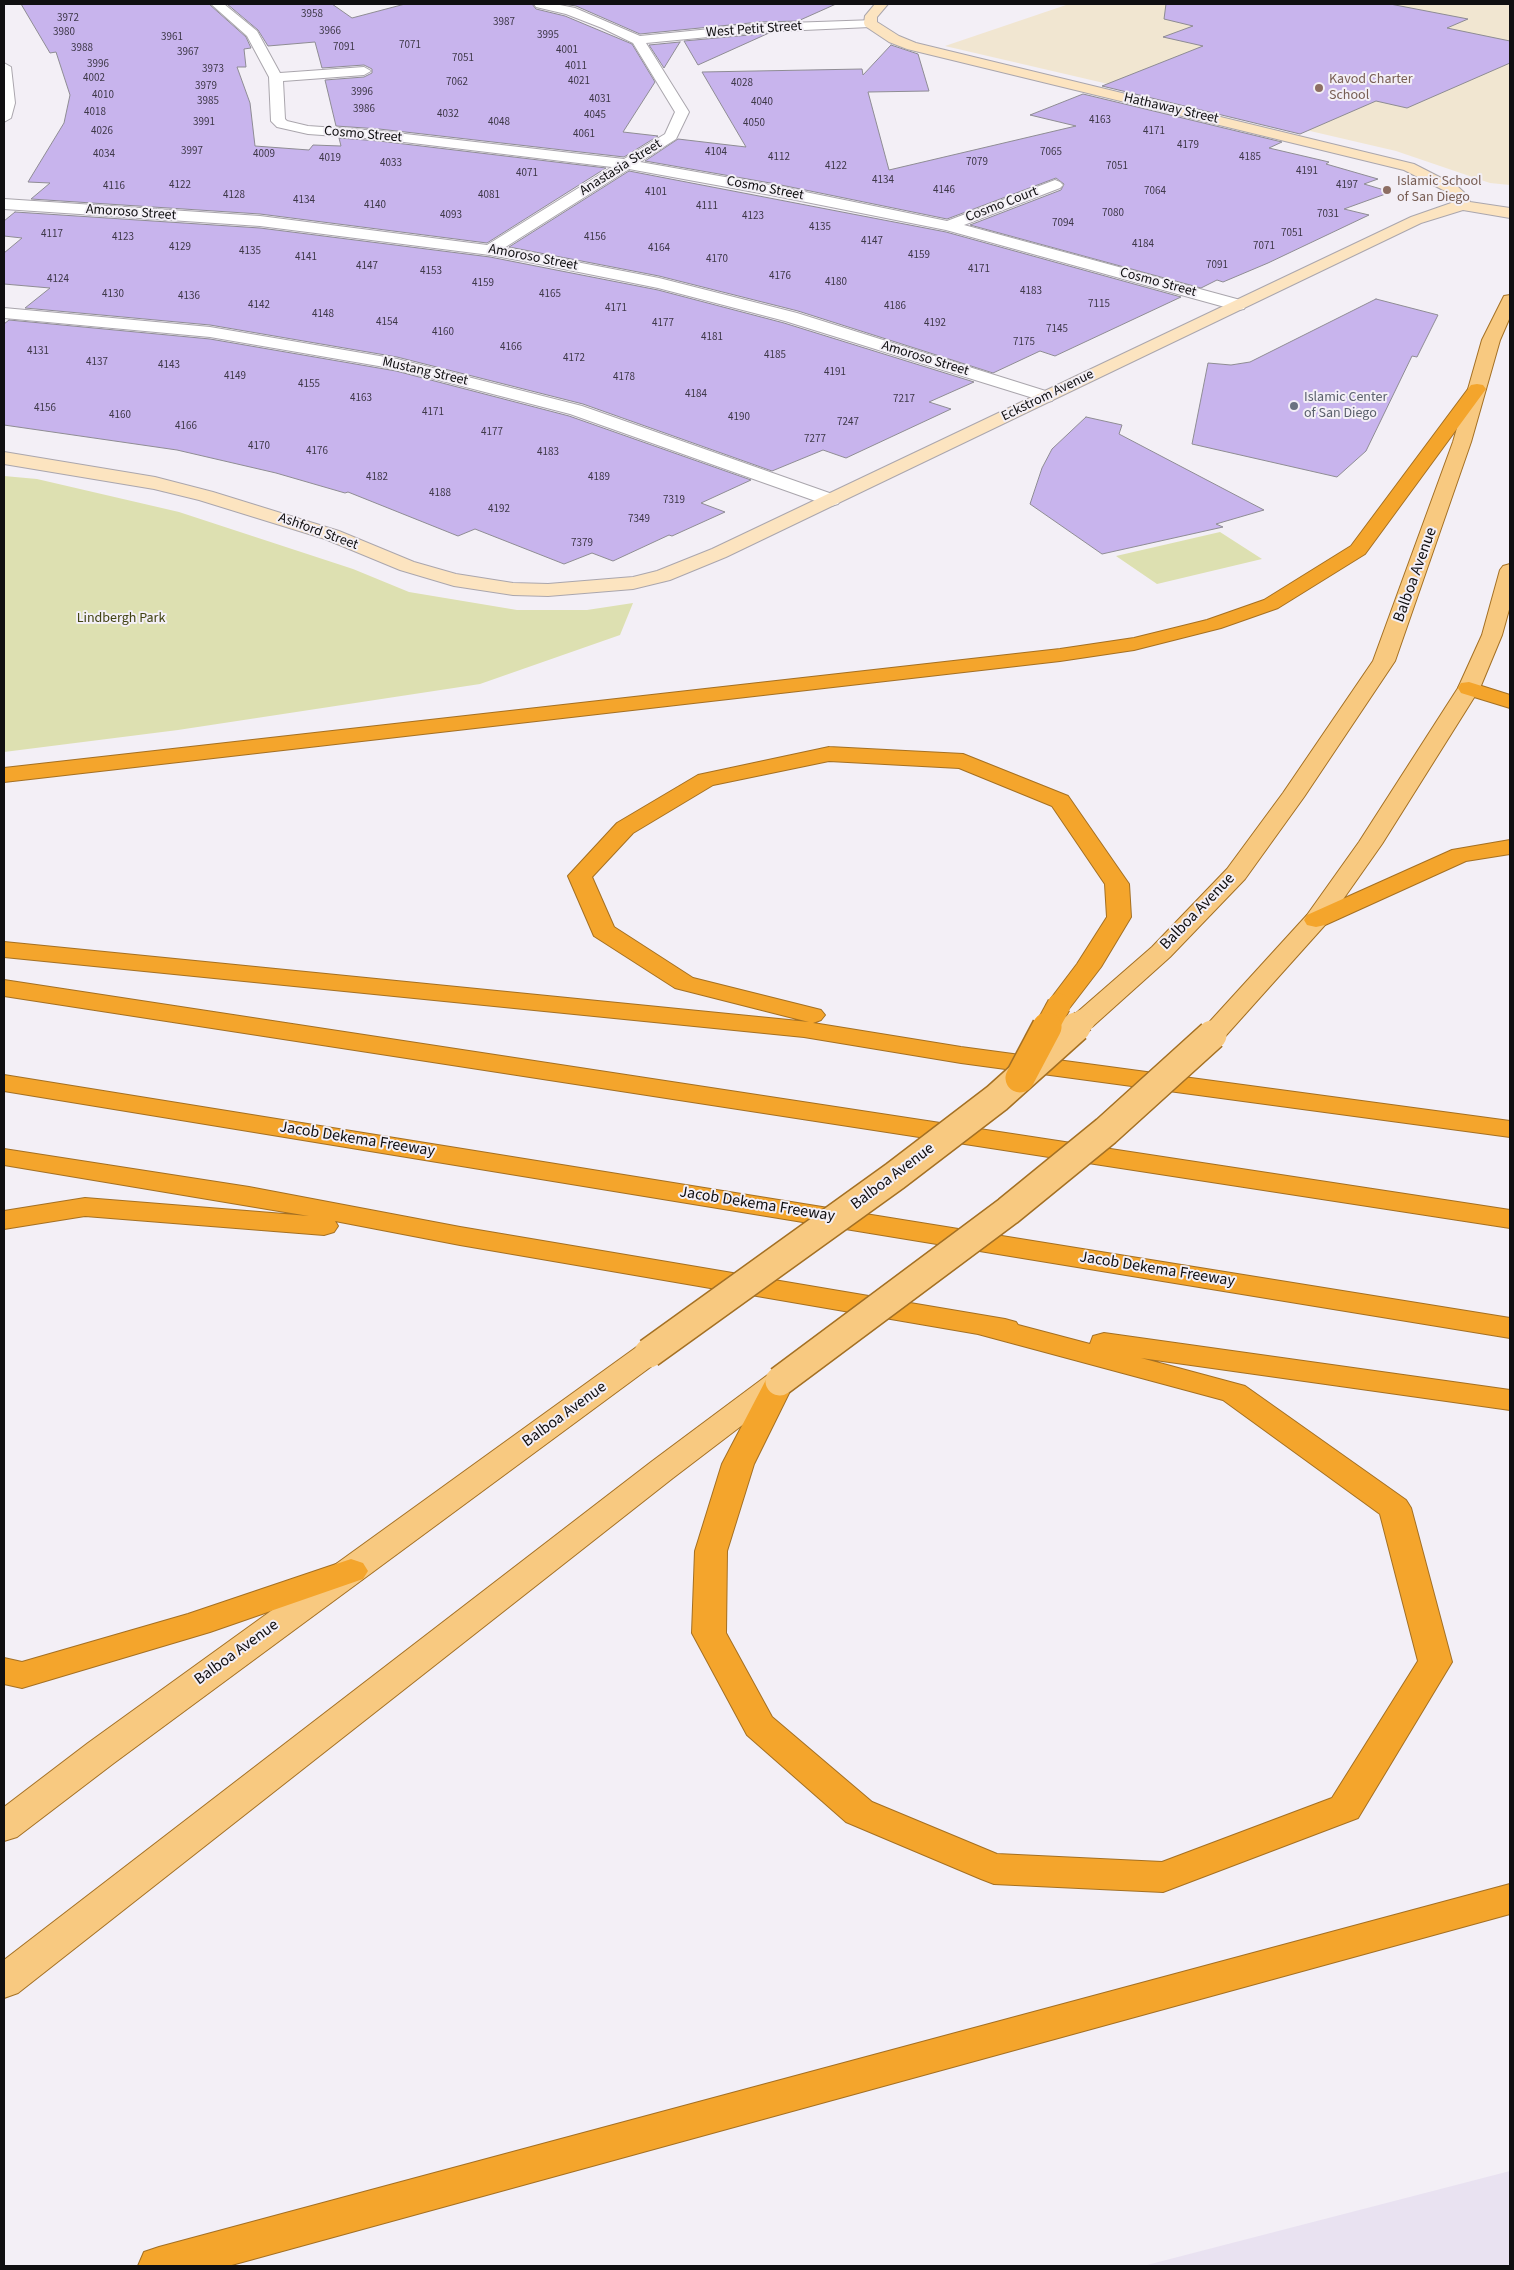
<!DOCTYPE html>
<style>
body{margin:0}
#map{position:relative;width:1514px;height:2270px;overflow:hidden;background:#f3eff6;font-family:"Source Sans 3",sans-serif}
canvas{display:block}
.frame{position:absolute;inset:0;border:5px solid #100f11;pointer-events:none}
</style>
<div id="map">
<canvas width="1514" height="2270"></canvas>
<div class="frame"></div>
</div>
<script>
const context = document.querySelector('canvas').getContext('2d');
context.lineJoin = 'round';
function fill(path, color) {
  context.fillStyle = color;
  context.fill(path, 'evenodd');
}
function toPath(rows) {
  const path = new Path2D();
  for (const r of rows) {
    path.moveTo(r[0], r[1]);
    for (let i = 2; i < r.length; i += 2) path.lineTo(r[i], r[i + 1]);
  }
  return path;
}
function stroke(path, color, width, dash) {
  context.strokeStyle = color;
  context.lineWidth = width;
  context.lineCap = dash ? 'butt' : 'round';
  context.setLineDash(dash || []);
  context.stroke(path);
}
function drawText(font, color, halo, rows, align = 'center') {
  context.font = font + ' "Source Sans 3",sans-serif';
  context.lineWidth = 4;
  context.setLineDash([]);
  context.textBaseline = 'middle';
  context.strokeStyle = halo;
  context.fillStyle = color;
  for (const [text, x, y, turn = 0] of rows) {
    context.save();
    context.translate(x, y);
    context.rotate((+turn || 0) * Math.PI / 180);
    context.textAlign = isNaN(turn) ? turn : align;
    if (halo) context.strokeText(text, 0, 0);
    context.fillText(text, 0, 0);
    context.restore();
  }
}
fill(toPath([
 [1510,2171,1510,2266,1143,2266]
]), '#e9e2f1');
fill(toPath([
 [1069,4,1510,4,1510,185,1490,183,1396,151,945,46]
]), '#f1e6d1');
fill(toPath([
 [4,476,37,479,179,512,353,569,409,592,517,610,587,610,633,603,620,635,480,684,178,730,4,752],
 [1220,532,1262,559,1157,584,1116,556]
]), '#dde0b1');
const building = toPath([
 [21,4,209,4,246,37,251,48,244,49,246,67,237,67,250,103,255,146,309,150,313,145,341,146,339,138,379,141,606,168,487,243,260,214,31,199,50,183,28,182,64,123,70,95,56,52,50,53,21,4],
 [227,4,332,4,352,18,405,4,532,4,536,9,565,16,632,44,655,82,623,132,658,136,624,157,379,129,336,126,325,80,364,77,372,73,372,69,364,65,322,68,315,42,268,46,258,30,227,4],
 [563,4,836,4,798,21,760,22,640,34,576,6,563,4],
 [1166,4,1390,4,1468,19,1447,28,1510,41,1510,63,1407,108,1376,101,1300,134,1102,86,1203,46,1163,37,1193,26,1164,19,1166,4],
 [769,33,698,65,684,41,760,34,769,33],
 [680,42,664,68,649,45,680,42],
 [891,45,918,54,929,91,868,92,889,170,1076,126,1030,115,1083,94,1282,142,1269,148,1329,162,1326,164,1378,179,1364,184,1391,192,1344,209,1369,215,1268,263,1223,282,1217,280,1201,288,970,225,1061,190,1064,184,1056,178,947,219,776,184,645,161,678,139,746,147,702,72,862,69,863,75,891,45],
 [629,171,946,232,1181,297,1055,356,1040,351,993,373,798,311,659,276,509,247,629,171],
 [15,212,260,228,490,257,658,290,784,323,974,382,929,402,951,409,846,458,823,450,772,471,583,404,397,357,210,325,25,308,50,288,4,284,4,253,22,238,4,236,4,221,15,212],
 [1376,299,1438,315,1417,357,1412,356,1366,451,1337,477,1192,444,1208,363,1231,365,1250,362,1376,299],
 [9,320,210,339,396,371,569,416,751,480,701,503,725,512,672,536,669,535,613,561,592,553,564,564,475,529,458,536,348,492,345,493,276,473,177,450,4,425,4,324,9,320],
 [1086,417,1122,425,1119,434,1264,510,1216,524,1223,527,1102,554,1030,504,1042,468,1052,449,1086,417]
]);
fill(building, '#c8b4ed');
stroke(building, '#8e8c93', 1);
const street = toPath([
 [211,4,224,4,257,31,280,73,364,67,371,71,364,75,283,81,285,119,287,121,308,126,379,131,624,159,665,134,675,112,633,43,602,28,566,14,536,7,534,4,555,4,575,8,640,36,760,24,875,20,876,23,875,26,870,27,760,32,646,43,689,112,676,139,640,162,776,186,947,221,1055,180,1060,182,1063,185,1060,188,964,225,1244,301,1246,305,1244,309,1238,310,1232,309,946,230,776,196,629,169,504,248,659,278,797,313,1052,393,1055,397,1052,401,1046,402,785,321,658,288,534,263,490,255,260,226,4,209,4,199,260,216,487,245,612,167,379,139,308,134,277,127,271,121,269,77,247,36,211,4],
 [4,63,11,67,15,103,11,118,4,122,4,63],
 [4,308,210,327,397,359,582,406,838,496,841,500,838,504,831,506,824,504,570,414,396,369,210,337,4,318,4,308]
]);
const secondary = toPath([
 [875,4,888,4,877,17,877,22,899,36,916,43,1414,164,1457,186,1467,195,1470,202,1510,208,1510,218,1463,210,1421,223,726,557,670,580,633,589,548,596,513,595,454,586,400,570,325,539,199,500,154,489,4,464,4,452,155,477,213,492,339,531,414,562,456,574,513,583,548,584,633,577,657,571,712,549,1411,217,1454,202,1454,199,1447,192,1404,170,907,49,889,42,865,26,864,23,865,16,875,4]
]);
const primary = toPath([
 [1510,295,1510,317,1500,340,1471,442,1395,661,1304,797,1245,879,1170,957,1092,1027,1083,1029,1074,1027,1070,1021,1074,1015,1152,947,1227,869,1283,793,1373,661,1453,442,1482,340,1504,296,1510,295],
 [1510,564,1510,606,1502,635,1480,688,1382,844,1325,925,1221,1041,1212,1043,1203,1041,1199,1035,1203,1029,1307,915,1359,842,1458,688,1482,635,1500,570,1503,566,1510,564],
 [649,1343,660,1346,664,1353,660,1360,114,1763,17,1837,4,1841,4,1807,88,1743,638,1346,649,1343],
 [780,1371,791,1374,795,1381,791,1388,673,1478,18,1993,4,1998,4,1960,651,1462,769,1374,780,1371]
]);
const highway = toPath([
 [1477,384,1483,385,1486,389,1365,554,1278,608,1221,628,1134,650,1060,661,4,782,4,768,1060,649,1134,638,1207,620,1264,600,1351,546,1471,385,1477,384],
 [1469,682,1510,695,1510,708,1461,693,1458,688,1461,683,1469,682],
 [829,747,963,754,1068,796,1129,884,1131,917,1101,967,1068,1010,1059,1013,1050,1010,1046,1005,1077,964,1107,917,1105,884,1052,806,959,768,829,761,713,785,633,833,592,877,614,927,693,978,821,1010,825,1015,821,1020,813,1023,961,1047,1510,1121,1510,1137,961,1063,804,1037,4,957,4,942,809,1022,675,988,594,936,568,876,617,823,698,775,829,747],
 [1510,840,1510,854,1466,861,1325,925,1316,927,1307,925,1304,920,1307,915,1452,850,1510,840],
 [4,980,1510,1210,1510,1228,4,996,4,980],
 [4,1075,1510,1318,1510,1338,4,1091,4,1075],
 [4,1149,249,1187,460,1227,1005,1319,1016,1322,1018,1325,1090,1344,1093,1336,1104,1333,1510,1390,1510,1410,1141,1358,1245,1386,1406,1500,1411,1508,1452,1662,1358,1818,1163,1892,994,1884,981,1879,846,1822,747,1735,692,1633,695,1551,722,1464,769,1374,780,1371,791,1374,795,1381,754,1464,727,1551,726,1633,772,1717,872,1802,997,1854,1162,1862,1332,1798,1418,1661,1380,1514,1223,1400,978,1334,460,1245,335,1221,338,1226,334,1232,324,1235,85,1216,4,1229,4,1211,85,1198,309,1216,4,1165,4,1149],
 [351,1559,363,1563,368,1571,363,1579,210,1632,22,1688,4,1684,4,1658,22,1662,188,1614,351,1559],
 [1510,1884,1510,1914,228,2266,138,2266,144,2252,159,2247,1510,1884]
]);
stroke(street, '#aaa6ad', 2);
stroke(secondary, '#aaa6ad', 2);
stroke(primary, '#a47023', 2);
stroke(highway, '#a47023', 2);
fill(street, '#fff');
fill(secondary, '#fce4c0');
fill(primary, '#f8c980');
fill(highway, '#f4a52c');
const primaryBridgeFar1 = toPath([
 [1074,1029,1083,1021]
]);
const primaryBridge = toPath([
 [649,1353,895,1176,997,1098,1076,1027],
 [780,1381,1008,1211,1106,1131,1212,1035]
]);
const highwayBridgeFar1 = toPath([
 [1046,1029,1059,1005]
]);
const highwayBridge = toPath([
 [1020,1078,1047,1027]
]);
stroke(primaryBridgeFar1, '#a47023', 25, []);
stroke(primaryBridge, '#a47023', 32, []);
stroke(highwayBridgeFar1, '#a47023', 25, []);
stroke(highwayBridge, '#a47023', 32, []);
stroke(primaryBridgeFar1, '#f8c980', 23);
stroke(primaryBridge, '#f8c980', 29);
stroke(highwayBridgeFar1, '#f4a52c', 23);
stroke(highwayBridge, '#f4a52c', 29);
for (const [x, y, r, color] of [
 [1319,88,5,"#8d6e63"],
 [1387,190,5,"#8d6e63"],
 [1294,406,5,"#6b7280"]
]) {
  const dot = new Path2D();
  dot.arc(x, y, r, 0, 2 * Math.PI);
  context.fillStyle = color;
  context.fill(dot);
  stroke(dot, '#f3eff6', 2);
}
drawText('11px', '#3e3848', null, [
 ["3958",312,15],
 ["3972",68,19],
 ["3987",504,23],
 ["3966",330,32],
 ["3980",64,33],
 ["3995",548,36],
 ["3961",172,38],
 ["7071",410,46],
 ["7091",344,48],
 ["3988",82,49],
 ["4001",567,51],
 ["3967",188,53],
 ["7051",463,59],
 ["3996",98,65],
 ["4011",576,67],
 ["3973",213,70],
 ["4002",94,79],
 ["4021",579,82],
 ["7062",457,83],
 ["4028",742,84],
 ["3979",206,87],
 ["3996",362,93],
 ["4010",103,96],
 ["4031",600,100],
 ["3985",208,102],
 ["4040",762,103],
 ["3986",364,110],
 ["4018",95,113],
 ["4032",448,115],
 ["4045",595,116],
 ["4163",1100,121],
 ["3991",204,123],
 ["4048",499,123],
 ["4050",754,124],
 ["4026",102,132],
 ["4171",1154,132],
 ["4061",584,135],
 ["4179",1188,146],
 ["3997",192,152],
 ["4104",716,153],
 ["7065",1051,153],
 ["4034",104,155],
 ["4009",264,155],
 ["4112",779,158],
 ["4185",1250,158],
 ["4019",330,159],
 ["7079",977,163],
 ["4033",391,164],
 ["4122",836,167],
 ["7051",1117,167],
 ["4191",1307,172],
 ["4071",527,174],
 ["4134",883,181],
 ["4122",180,186],
 ["4197",1347,186],
 ["4116",114,187],
 ["4146",944,191],
 ["7064",1155,192],
 ["4101",656,193],
 ["4128",234,196],
 ["4081",489,196],
 ["4134",304,201],
 ["4140",375,206],
 ["4111",707,207],
 ["7080",1113,214],
 ["7031",1328,215],
 ["4093",451,216],
 ["4123",753,217],
 ["7094",1063,224],
 ["4135",820,228],
 ["7051",1292,234],
 ["4117",52,235],
 ["4123",123,238],
 ["4156",595,238],
 ["4147",872,242],
 ["4184",1143,245],
 ["7071",1264,247],
 ["4129",180,248],
 ["4164",659,249],
 ["4135",250,252],
 ["4159",919,256],
 ["4141",306,258],
 ["4170",717,260],
 ["7091",1217,266],
 ["4147",367,267],
 ["4171",979,270],
 ["4153",431,272],
 ["4176",780,277],
 ["4124",58,280],
 ["4180",836,283],
 ["4159",483,284],
 ["4183",1031,292],
 ["4130",113,295],
 ["4165",550,295],
 ["4136",189,297],
 ["7115",1099,305],
 ["4142",259,306],
 ["4186",895,307],
 ["4171",616,309],
 ["4148",323,315],
 ["4154",387,323],
 ["4177",663,324],
 ["4192",935,324],
 ["7145",1057,330],
 ["4160",443,333],
 ["4181",712,338],
 ["7175",1024,343],
 ["4166",511,348],
 ["4131",38,352],
 ["4185",775,356],
 ["4172",574,359],
 ["4137",97,363],
 ["4143",169,366],
 ["4191",835,373],
 ["4149",235,377],
 ["4178",624,378],
 ["4155",309,385],
 ["4184",696,395],
 ["4163",361,399],
 ["7217",904,400],
 ["4156",45,409],
 ["4171",433,413],
 ["4160",120,416],
 ["4190",739,418],
 ["7247",848,423],
 ["4166",186,427],
 ["4177",492,433],
 ["7277",815,440],
 ["4170",259,447],
 ["4176",317,452],
 ["4183",548,453],
 ["4182",377,478],
 ["4189",599,478],
 ["4188",440,494],
 ["7319",674,501],
 ["4192",499,510],
 ["7349",639,520],
 ["7379",582,544]
]);
drawText('14px', '#100f11', '#f3eff6', [
 ["West Petit Street",754,30,-4],
 ["Hathaway Street",1171,109,13],
 ["Cosmo Street",363,135,5],
 ["Anastasia Street",621,168,-32],
 ["Cosmo Street",765,189,11],
 ["Cosmo Court",1002,205,-21],
 ["Amoroso Street",131,213,4],
 ["Amoroso Street",533,258,11],
 ["Cosmo Street",1158,283,15],
 ["Amoroso Street",925,359,17],
 ["Mustang Street",425,372,13],
 ["Eckstrom Avenue",1048,396,-26],
 ["Ashford Street",318,532,20]
]);
drawText('14px', '#785e54', '#f3eff6', [
 ["Kavod Charter",1329,80],
 ["School",1329,96],
 ["Islamic School",1397,182],
 ["of San Diego",1397,198]
], 'left');
drawText('14px', '#5b616d', '#f3eff6', [
 ["Islamic Center",1304,398],
 ["of San Diego",1304,414]
], 'left');
drawText('14px', '#404211', '#f3eff6', [
 ["Lindbergh Park",121,619]
]);
drawText('16px', '#100f11', '#f3eff6', [
 ["Balboa Avenue",1416,575,-70],
 ["Balboa Avenue",1198,912,-46],
 ["Jacob Dekema Freeway",357,1140,9],
 ["Balboa Avenue",893,1177,-37],
 ["Jacob Dekema Freeway",757,1205,9],
 ["Jacob Dekema Freeway",1157,1270,9],
 ["Balboa Avenue",565,1415,-36],
 ["Balboa Avenue",237,1653,-36]
]);
</script>
